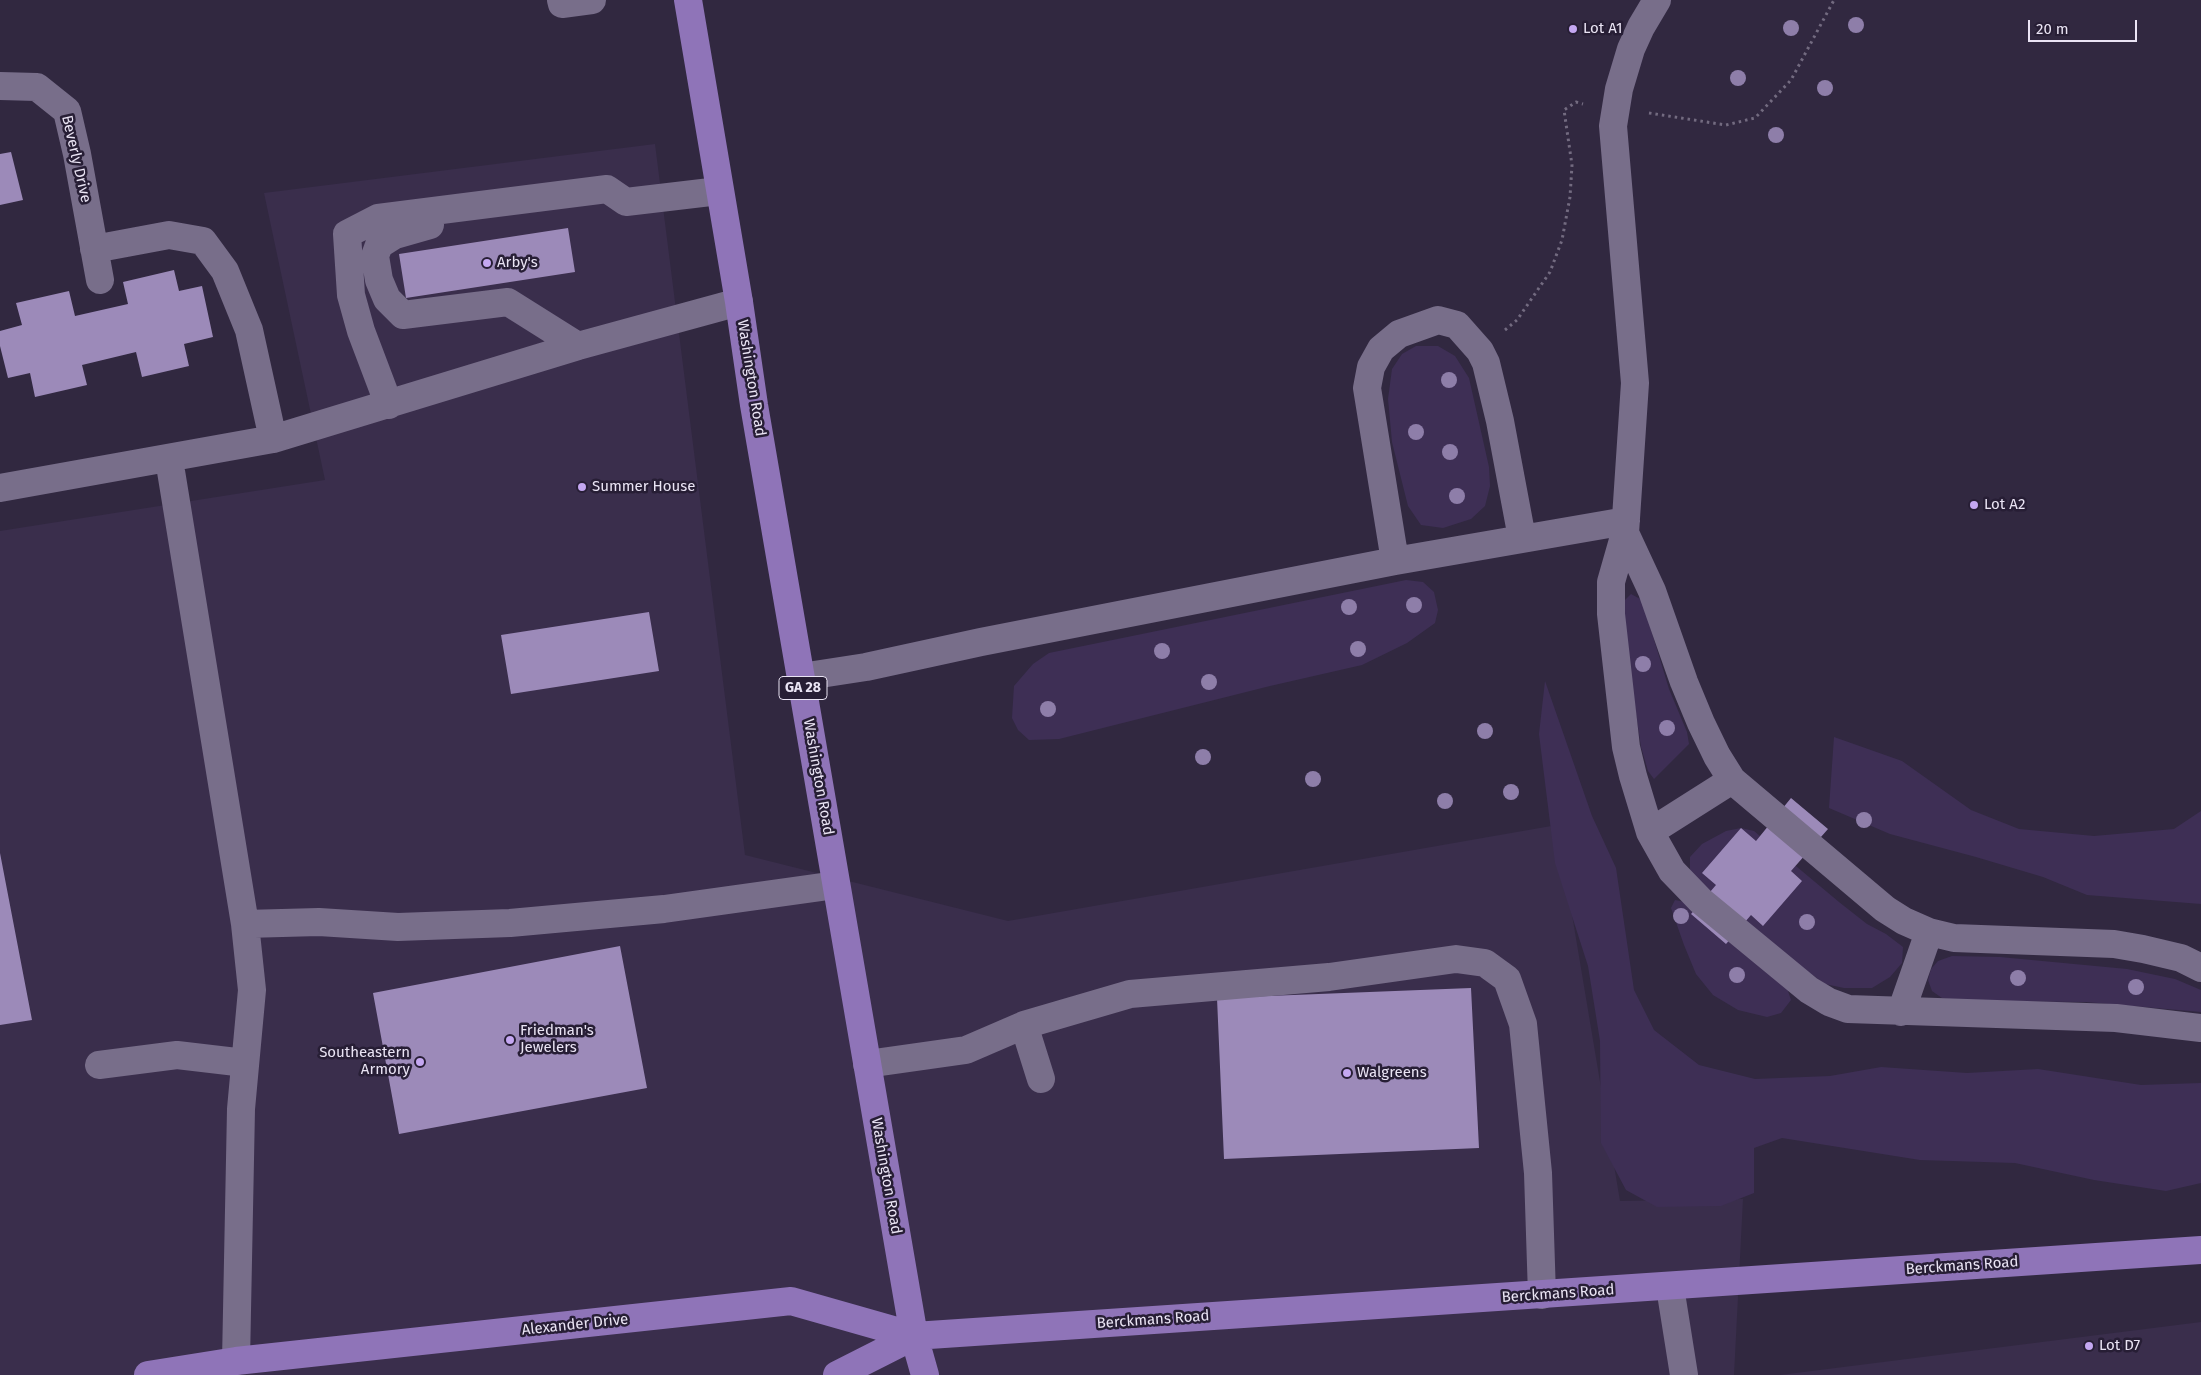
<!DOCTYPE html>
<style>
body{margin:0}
#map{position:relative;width:2201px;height:1375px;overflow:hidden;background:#312840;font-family:"Fira Sans",sans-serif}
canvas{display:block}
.scale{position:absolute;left:2028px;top:20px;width:109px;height:22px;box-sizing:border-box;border:2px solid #eae4f4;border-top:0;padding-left:6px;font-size:15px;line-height:18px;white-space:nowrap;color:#eae4f4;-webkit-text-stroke:4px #271e35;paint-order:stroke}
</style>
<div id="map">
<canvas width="2201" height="1375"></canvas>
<div class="scale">20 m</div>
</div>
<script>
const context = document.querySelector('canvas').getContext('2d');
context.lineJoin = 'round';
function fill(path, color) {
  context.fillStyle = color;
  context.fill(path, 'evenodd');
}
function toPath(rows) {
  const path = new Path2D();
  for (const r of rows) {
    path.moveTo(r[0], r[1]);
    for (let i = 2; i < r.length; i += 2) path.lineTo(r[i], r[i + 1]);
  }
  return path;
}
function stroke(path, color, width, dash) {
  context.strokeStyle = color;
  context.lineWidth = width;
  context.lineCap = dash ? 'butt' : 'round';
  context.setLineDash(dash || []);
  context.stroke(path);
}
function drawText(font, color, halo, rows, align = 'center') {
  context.font = font + ' "Fira Sans",sans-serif';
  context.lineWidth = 5;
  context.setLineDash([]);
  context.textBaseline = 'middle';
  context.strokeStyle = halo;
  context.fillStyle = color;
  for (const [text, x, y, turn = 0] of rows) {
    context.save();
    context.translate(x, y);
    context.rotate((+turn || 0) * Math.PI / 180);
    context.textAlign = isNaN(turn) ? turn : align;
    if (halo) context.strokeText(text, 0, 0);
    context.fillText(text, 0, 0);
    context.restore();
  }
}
fill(toPath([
 [655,144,745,855,1008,921,1557,825,1620,1201,1743,1199,1734,1375,0,1375,0,531,325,480,264,193],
 [2201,1322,2201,1375,1780,1375]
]), '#3a2e4c');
fill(toPath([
 [1416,346,1438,346,1455,356,1469,378,1489,467,1490,486,1485,506,1471,519,1443,528,1421,525,1408,506,1392,442,1388,399,1392,369,1402,354],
 [1406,580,1423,582,1434,592,1438,610,1435,623,1407,643,1362,665,1270,686,1059,739,1029,740,1018,730,1012,718,1014,686,1033,664,1049,653],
 [1631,594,1642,600,1669,689,1687,732,1689,744,1654,779,1648,771,1641,747,1621,614,1623,602],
 [1545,681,1592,816,1616,868,1634,990,1654,1030,1699,1065,1755,1079,1830,1076,1881,1067,1967,1073,2038,1069,2141,1085,2201,1083,2201,1183,2166,1191,2094,1180,2015,1163,1920,1160,1782,1138,1754,1148,1754,1193,1721,1206,1657,1207,1626,1190,1601,1143,1600,1041,1588,966,1555,863,1539,734],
 [1834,737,1902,761,1971,810,2019,829,2094,836,2174,829,2201,811,2201,904,2087,895,2043,877,1976,857,1890,834,1829,808],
 [1741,828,1754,831,1839,902,1867,924,1886,934,1903,947,1902,963,1890,977,1872,988,1844,988,1825,984,1773,946,1698,884,1690,871,1690,857,1702,844,1726,831],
 [1675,900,1690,903,1787,988,1791,1000,1781,1013,1767,1017,1738,1010,1713,995,1696,974,1684,945,1671,908],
 [1952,956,2000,957,2127,969,2175,979,2201,990,2201,1012,2086,1002,1961,1001,1942,998,1932,991,1928,980,1931,969,1938,961]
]), '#3e2f55');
fill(toPath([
 [11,152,23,200,0,205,0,154],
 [568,228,575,272,406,298,399,254],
 [174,270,179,291,202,286,213,337,184,344,189,366,142,377,136,352,82,365,87,385,35,397,30,373,8,378,0,346,0,331,22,325,16,303,69,291,75,316,128,304,123,282],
 [649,612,659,671,511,694,501,635],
 [1791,798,1828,829,1791,871,1802,881,1763,926,1751,915,1726,944,1691,914,1716,885,1702,873,1741,828,1756,841],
 [0,853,32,1020,0,1025],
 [620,946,647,1088,399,1134,373,993],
 [1471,988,1479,1148,1224,1159,1217,998]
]), '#9c8ab9');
stroke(toPath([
 [1649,113,1726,125,1755,118,1791,80,1834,0],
 [1505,330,1517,320,1550,272,1562,240,1570,197,1572,165,1564,110,1576,102,1583,104]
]), '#736b80', 3, [2.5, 4]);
stroke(toPath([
 [561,0,562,4,592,0],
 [1657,0,1641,27,1631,49,1619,89,1613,126,1635,383,1625,533,1611,582,1611,614,1626,747,1633,776,1650,832,1672,871,1701,901,1809,990,1829,1002,1848,1009,2116,1018,2201,1028],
 [0,86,37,87,67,111,77,154,100,280],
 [430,225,395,235,379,245,375,256,379,280,387,299,403,315,508,302,578,346],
 [94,249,169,235,203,241,225,271,249,330,273,439],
 [389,405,361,331,351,295,347,234,378,218,607,189,626,202,719,191],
 [169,459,245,924,252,990,241,1109,236,1361],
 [0,488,273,439,578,346,739,302],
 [1625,533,1652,591,1684,682,1701,723,1717,756,1732,780,1885,909,1904,921,1929,932,1954,938,2114,944,2143,949,2181,958,2201,968],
 [1395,561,1367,388,1371,367,1381,349,1399,334,1438,320,1457,325,1480,351,1486,363,1500,421,1522,538],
 [801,677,866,667,981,642,1395,561,1626,521],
 [1650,832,1732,780],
 [245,924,319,922,398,927,510,923,664,909,836,885],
 [1901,1012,1929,932],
 [1024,1025,1130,994,1329,977,1456,959,1485,963,1507,979,1523,1024,1538,1173,1542,1295],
 [867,1064,966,1050,1024,1025,1041,1079],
 [99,1065,177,1055,245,1063],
 [1670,1287,1684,1375]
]), '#786e8a', 28);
stroke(toPath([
 [688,0,739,302,754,405,914,1336,925,1375],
 [148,1375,236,1361,791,1301,914,1336,2201,1250],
 [837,1375,914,1336]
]), '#8f74b8', 28);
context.fillStyle = '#8e7ea9';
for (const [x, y] of [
 [1856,25],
 [1791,28],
 [1738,78],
 [1825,88],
 [1776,135],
 [1449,380],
 [1416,432],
 [1450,452],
 [1457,496],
 [1414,605],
 [1349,607],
 [1358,649],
 [1162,651],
 [1643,664],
 [1209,682],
 [1048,709],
 [1667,728],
 [1485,731],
 [1203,757],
 [1313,779],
 [1511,792],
 [1445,801],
 [1864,820],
 [1681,916],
 [1807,922],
 [1737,975],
 [2018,978],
 [2136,987]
]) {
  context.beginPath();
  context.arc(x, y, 8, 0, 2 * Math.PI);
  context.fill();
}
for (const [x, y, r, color] of [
 [1573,29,5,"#c4a7f1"],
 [487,263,5,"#c4a7f1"],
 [582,487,5,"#c4a7f1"],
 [1974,505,5,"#c4a7f1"],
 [510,1040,5,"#c4a7f1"],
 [420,1062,5,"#c4a7f1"],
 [1347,1073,5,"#c4a7f1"],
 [2089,1346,5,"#c4a7f1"]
]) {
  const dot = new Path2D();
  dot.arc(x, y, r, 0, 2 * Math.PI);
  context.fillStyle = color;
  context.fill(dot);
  stroke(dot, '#271e35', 2);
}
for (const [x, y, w] of [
 [803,688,48]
]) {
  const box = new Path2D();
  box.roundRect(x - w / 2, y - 11.5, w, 23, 4);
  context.fillStyle = '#271e35';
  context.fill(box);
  stroke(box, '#eae4f4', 1);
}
drawText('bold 14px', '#eae4f4', null, [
 ["GA 28",803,688]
]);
drawText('15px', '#eae4f4', '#271e35', [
 ["Lot A1",1583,29],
 ["Arby's",497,263],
 ["Summer House",592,487],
 ["Lot A2",1984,505],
 ["Friedman's",520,1031],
 ["Jewelers",520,1048],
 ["Southeastern",410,1053,"right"],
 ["Armory",410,1070,"right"],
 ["Walgreens",1357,1073],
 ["Lot D7",2099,1346]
], 'left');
drawText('15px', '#eae4f4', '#271e35', [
 ["Beverly Drive",76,159,77],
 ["Washington Road",751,378,81],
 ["Washington Road",818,777,80],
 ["Washington Road",886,1176,80],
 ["Berckmans Road",1962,1266,-4],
 ["Berckmans Road",1558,1294,-4],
 ["Berckmans Road",1153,1320,-4],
 ["Alexander Drive",575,1325,-6]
]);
</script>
